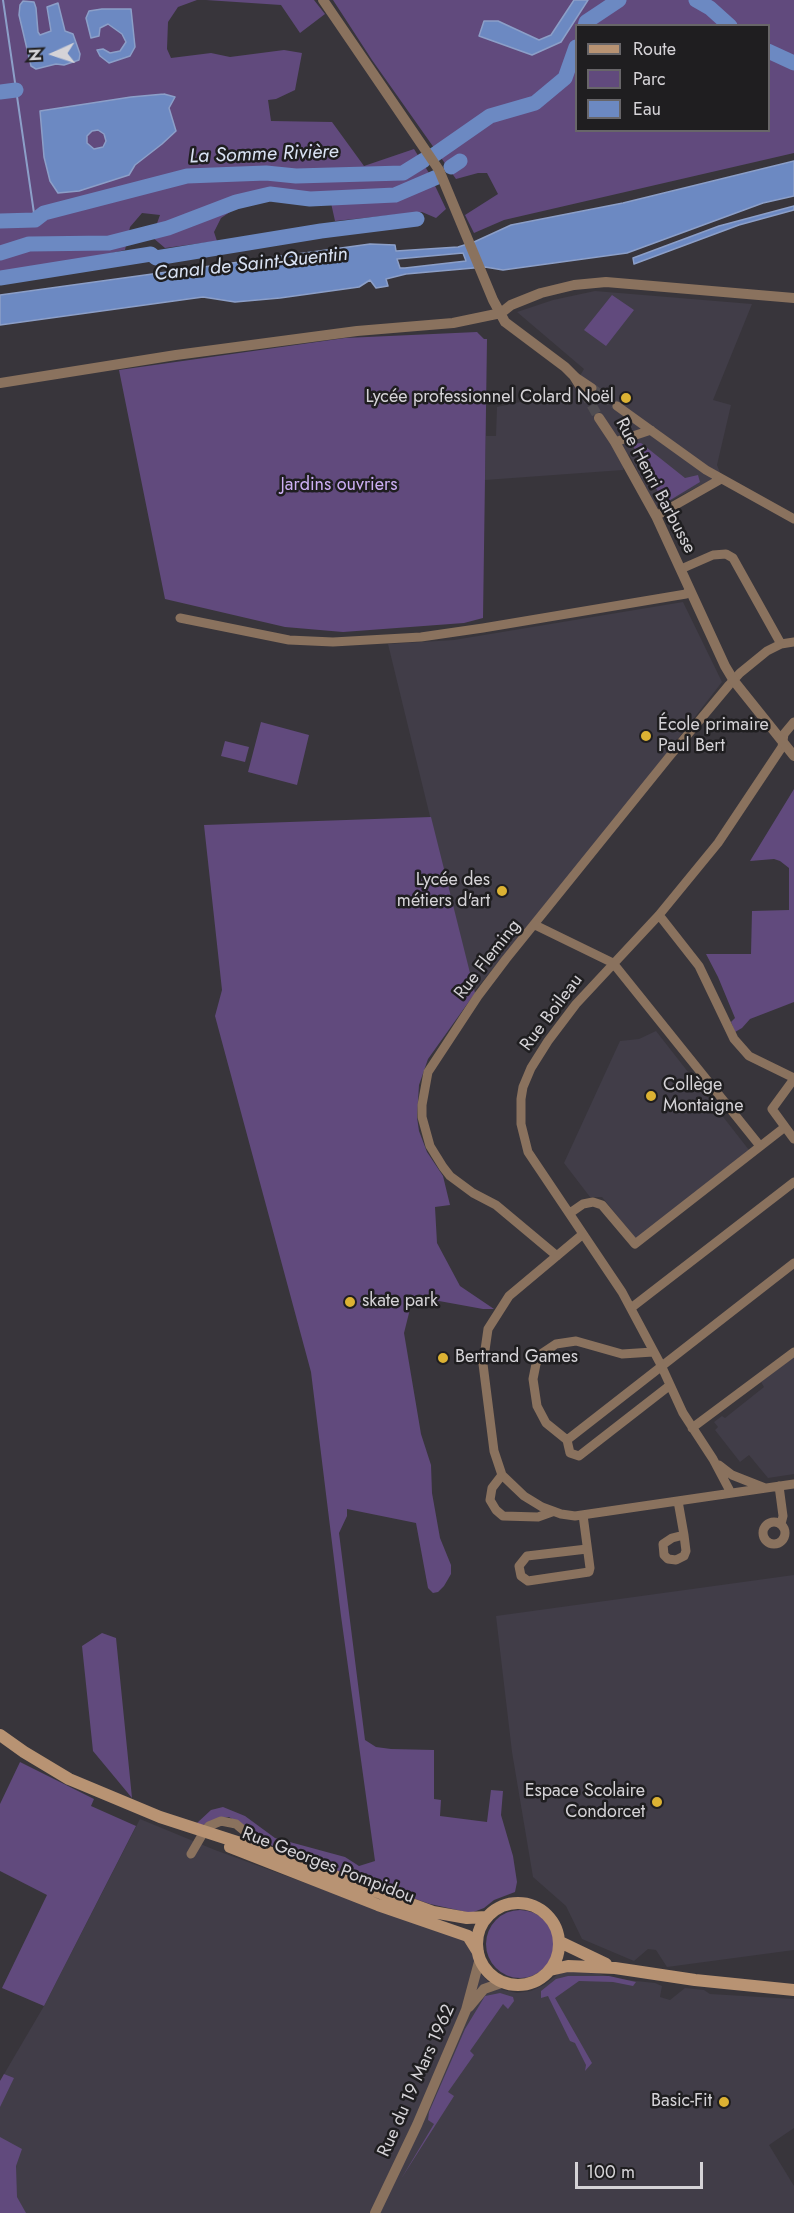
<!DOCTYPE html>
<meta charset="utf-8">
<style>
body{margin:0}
#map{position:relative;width:794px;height:2213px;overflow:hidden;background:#38353b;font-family:Jost,sans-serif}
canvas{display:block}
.legend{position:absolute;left:575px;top:24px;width:195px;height:108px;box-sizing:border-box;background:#1f1e20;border:2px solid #686669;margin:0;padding:8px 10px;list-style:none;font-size:18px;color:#d5d3d7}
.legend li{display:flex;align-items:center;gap:12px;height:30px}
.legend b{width:30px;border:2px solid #686669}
.north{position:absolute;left:24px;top:24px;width:60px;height:60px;-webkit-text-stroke:4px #1f1e20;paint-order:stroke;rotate:267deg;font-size:16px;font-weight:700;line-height:24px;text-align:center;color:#d5d3d7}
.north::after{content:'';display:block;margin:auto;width:21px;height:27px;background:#d5d3d7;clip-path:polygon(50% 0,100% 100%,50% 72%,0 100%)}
.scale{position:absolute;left:575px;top:2162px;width:128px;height:27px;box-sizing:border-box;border:3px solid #d5d3d7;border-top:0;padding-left:8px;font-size:18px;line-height:21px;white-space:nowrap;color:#d5d3d7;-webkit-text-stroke:4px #1f1e20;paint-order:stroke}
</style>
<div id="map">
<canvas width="794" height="2213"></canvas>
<ul class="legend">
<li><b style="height:8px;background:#b89373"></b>Route</li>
<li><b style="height:16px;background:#614a7d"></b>Parc</li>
<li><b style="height:16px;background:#6c89c2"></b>Eau</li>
</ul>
<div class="north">N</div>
<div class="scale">100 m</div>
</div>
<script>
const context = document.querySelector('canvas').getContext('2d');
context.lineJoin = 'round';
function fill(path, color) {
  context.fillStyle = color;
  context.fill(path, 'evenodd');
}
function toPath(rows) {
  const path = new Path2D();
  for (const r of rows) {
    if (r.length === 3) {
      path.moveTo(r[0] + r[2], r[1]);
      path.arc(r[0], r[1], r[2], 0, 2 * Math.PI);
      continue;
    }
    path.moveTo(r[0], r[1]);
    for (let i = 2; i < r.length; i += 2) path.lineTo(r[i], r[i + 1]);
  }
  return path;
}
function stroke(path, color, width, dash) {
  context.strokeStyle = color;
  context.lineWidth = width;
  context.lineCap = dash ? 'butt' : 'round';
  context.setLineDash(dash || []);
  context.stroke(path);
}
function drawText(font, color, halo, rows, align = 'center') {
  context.font = font + ' Jost,sans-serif';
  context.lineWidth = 5;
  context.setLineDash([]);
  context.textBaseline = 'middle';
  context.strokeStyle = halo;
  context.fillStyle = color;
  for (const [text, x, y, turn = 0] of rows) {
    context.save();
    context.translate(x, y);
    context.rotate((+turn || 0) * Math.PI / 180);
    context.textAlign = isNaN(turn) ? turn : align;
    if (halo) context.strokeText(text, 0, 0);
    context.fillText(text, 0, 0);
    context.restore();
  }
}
fill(toPath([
 [595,291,752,304,713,400,731,405,717,465,721,475,656,508,629,454,623,470,485,480,486,436,496,436,497,407,571,391,584,369,517,312,553,300],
 [683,602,722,682,639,789,473,993,388,644,454,640],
 [656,1031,749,1150,636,1239,602,1197,590,1197,564,1163,620,1041,639,1039],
 [794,1356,794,1474,768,1478,749,1455,740,1462,715,1430,718,1427,714,1422,722,1416,725,1418,764,1387,761,1382],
 [794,1575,794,1950,667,1967,656,1950,648,1949,634,1961,582,1939,566,1906,533,1877,512,1752,496,1616],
 [140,1819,215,1850,366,1905,462,1938,469,1944,479,1972,490,1983,503,1990,517,1993,531,1991,544,1985,558,1974,567,1971,590,1971,618,1979,655,1983,662,1986,660,1997,670,2000,685,1988,704,1990,710,1994,794,1999,794,2128,769,2145,794,2186,794,2213,0,2213,0,2081,44,2006]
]), '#413d48');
fill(toPath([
 [0,0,197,0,178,7,168,22,167,49,171,58,211,53,230,57,284,50,302,53,295,90,276,99,268,100,271,121,332,122,364,166,414,149,429,173,446,209,436,218,422,212,335,221,331,203,304,203,272,199,239,206,221,218,214,232,217,241,165,248,152,237,160,215,142,213,130,227,125,250,58,265,0,274],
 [206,0,314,0,325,14,300,33,281,5],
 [333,0,794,0,794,153,504,220,474,233,465,215,498,194,487,173,478,173,456,179,372,60],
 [576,26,768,26,768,130,576,130],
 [612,295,634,310,606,346,584,330],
 [477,332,484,339,487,339,483,618,464,623,343,632,285,627,165,599,119,370,345,338],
 [641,443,685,478,698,475,700,482,662,505,663,501,632,444],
 [261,722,309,735,297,785,248,772],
 [225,741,249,747,245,762,221,756],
 [794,789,794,1002,750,1019,742,1028,735,1032,731,1022,735,1018,718,977,706,954,751,954,752,911,789,910,789,868,780,861,774,859,750,861],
 [431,817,475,993,428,1059,419,1085,417,1117,419,1131,427,1152,443,1176,450,1205,435,1207,437,1243,460,1286,494,1309,483,1309,439,1301,411,1305,404,1333,421,1434,431,1465,432,1493,440,1538,451,1565,451,1574,444,1586,438,1592,433,1593,428,1588,416,1523,347,1509,347,1516,339,1533,365,1740,376,1747,391,1749,434,1750,434,1799,441,1800,440,1816,487,1822,491,1790,503,1791,501,1815,513,1856,517,1882,515,1892,494,1900,484,1908,471,1913,430,1904,285,1854,229,1817,216,1819,203,1825,197,1823,211,1810,223,1807,245,1816,275,1838,345,1857,359,1866,375,1861,341,1616,311,1372,215,1016,222,990,204,825],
 [102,1633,116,1638,132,1798,93,1751,82,1646],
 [20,1762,94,1799,91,1806,136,1826,44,2006,2,1988,47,1895,0,1871,0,1804],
 [520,1944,34],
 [568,1976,609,1976,636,1982,633,1986,613,1982,579,1981,555,1998,592,2063,585,2071,586,2065,575,2043,570,2041,548,1996,541,1998,541,1991,556,1979],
 [500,1993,513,1997,514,2001,508,2009,503,2004,470,2051,474,2055,448,2092,454,2096,401,2179,434,2124,428,2120,429,2112,465,2029,485,1996],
 [4,2074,14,2078,0,2107,0,2081],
 [0,2137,22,2149,16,2166,17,2197,26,2213,0,2213]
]), '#614a7d');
const water = toPath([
 [574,0,588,0,561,42,532,55,479,36,484,21,498,21,539,40,551,35,574,0],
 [23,1,34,2,36,8,38,32,40,35,51,31,47,7,58,3,65,31,73,34,80,54,79,60,64,65,56,64,36,69,31,66,19,15,20,5,23,1],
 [102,9,131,9,135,47,130,56,109,63,100,56,97,50,103,49,110,53,120,51,126,42,122,34,108,24,100,28,99,36,91,38,86,18,89,11,102,9],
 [164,94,175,97,169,108,176,131,162,144,135,165,129,175,79,191,58,193,50,181,44,157,40,111,131,97,164,94],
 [98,130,104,134,106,141,103,147,94,149,87,143,87,136,92,131,98,130],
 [794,161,794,196,763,203,627,253,503,270,485,267,406,274,386,279,388,286,376,288,370,280,359,287,280,298,235,302,203,297,0,325,0,295,370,244,395,245,396,251,458,247,474,242,511,225,623,203,794,161],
 [463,253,466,261,405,268,400,268,397,259,463,253],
 [794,206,794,210,739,225,634,264,633,258,719,226,794,206]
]);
fill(water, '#6c89c2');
stroke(water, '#8c9fc8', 1.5);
stroke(toPath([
 [3,0,35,220]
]), '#8c9fc8', 2);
stroke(toPath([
 [696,0,710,8,730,26],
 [585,26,586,22,619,0],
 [768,51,794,63],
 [0,92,16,90],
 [434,155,490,116,535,103,565,78,576,47],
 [451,167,460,161],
 [0,221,35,220,44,213,187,176,266,173,296,176,403,173,424,160],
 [0,253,29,244,109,243,168,228,236,202,270,194,310,199,395,195,437,177],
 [0,278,151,254,156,258,321,231,417,219]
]), '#6c89c2', 15);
stroke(toPath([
 [592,388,617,406]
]), '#504d52', 9, [9, 4.5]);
stroke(toPath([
 [584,392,599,418]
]), '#504d52', 10, [10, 5]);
stroke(toPath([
 [574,376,592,388],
 [617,406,706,470,794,519],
 [615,442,651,430],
 [656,516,721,479],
 [681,569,713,555,726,554,733,558,781,644],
 [180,618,289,640,333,642,421,637,483,628,686,594,689,590],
 [659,915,699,966,734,1039,749,1056,794,1078],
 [535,925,613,963,760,1146],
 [794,1079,772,1109,794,1139],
 [570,1213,583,1204,593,1202,602,1205,635,1244,785,1127],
 [583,1234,509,1296,488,1329,483,1364,494,1451,502,1475,524,1496,542,1507,561,1514,575,1516,794,1484],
 [557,1256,496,1205,473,1193,450,1176,443,1167,430,1146,422,1117,422,1105,428,1072,478,996,506,959,669,757,729,685,740,673,767,651,781,644,794,642],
 [631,1308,794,1182],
 [653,1352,622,1354,576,1341,556,1344,541,1354,536,1364,533,1379,537,1406,546,1423,567,1440,570,1453,579,1456,669,1386],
 [692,1428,794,1352],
 [567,1440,794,1263],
 [719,1465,732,1475,765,1488],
 [502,1475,492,1488,490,1500,496,1510,503,1516,538,1517,552,1512],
 [779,1486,783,1516,781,1524],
 [731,1493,713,1459,683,1413,661,1365,622,1292,528,1152,521,1124,521,1099,523,1087,531,1068,548,1041,576,1004,659,915,718,843,782,747,784,734,794,722],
 [678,1501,684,1535,686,1551,684,1556,676,1560,668,1559,664,1555,663,1544,672,1538,684,1535],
 [583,1515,590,1568,589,1572,528,1581,521,1576,519,1566,527,1556,587,1549],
 [774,1533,11],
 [191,1854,205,1830,209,1826,221,1821,236,1824,267,1850]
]), '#8a725e', 9);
stroke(toPath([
 [323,0,439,170,493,300,505,322,565,367,574,376,584,392],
 [501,313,511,305,541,293,574,285,606,282,794,298],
 [0,383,176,355,357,331,453,323,501,313],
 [599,418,615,442,656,516,725,666,734,681,794,756],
 [469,2007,484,1989,504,1982],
 [375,2213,417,2125,466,2010,480,1958]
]), '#8a725e', 10);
stroke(toPath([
 [0,1735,24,1752,69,1779,160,1817,271,1853,433,1912,467,1918,487,1917],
 [230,1847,378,1905,468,1936,478,1952],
 [518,1944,41],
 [560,1942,606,1964],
 [550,1970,568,1966,615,1968,695,1980,794,1990]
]), '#b89373', 12);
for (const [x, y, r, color] of [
 [626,398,6,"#dcb233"],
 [646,736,6,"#dcb233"],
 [502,891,6,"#dcb233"],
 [651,1096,6,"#dcb233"],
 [350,1302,6,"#dcb233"],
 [443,1358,6,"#dcb233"],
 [657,1802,6,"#dcb233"],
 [724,2102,6,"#dcb233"]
]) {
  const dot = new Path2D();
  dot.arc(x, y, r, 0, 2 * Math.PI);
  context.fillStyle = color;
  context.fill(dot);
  stroke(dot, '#1f1e20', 2);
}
drawText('18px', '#d5d3d7', '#1f1e20', [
 ["Lycée professionnel Colard Noël",614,398],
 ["École primaire",658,726,"left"],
 ["Paul Bert",658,747,"left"],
 ["Lycée des",490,881],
 ["métiers d'art",490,902],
 ["Collège",663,1086,"left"],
 ["Montaigne",663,1107,"left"],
 ["skate park",362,1302,"left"],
 ["Bertrand Games",455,1358,"left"],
 ["Espace Scolaire",645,1792],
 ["Condorcet",645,1813],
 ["Basic-Fit",712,2102]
], 'right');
drawText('18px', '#cdb0f4', '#1f1e20', [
 ["Jardins ouvriers",339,486]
]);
drawText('18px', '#d5d3d7', '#1f1e20', [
 ["Rue Henri Barbusse",655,486,62],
 ["Rue Fleming",488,960,-52],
 ["Rue Boileau",552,1013,-53],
 ["Rue Georges Pompidou",328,1866,21],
 ["Rue du 19 Mars 1962",417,2081,-66]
]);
drawText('italic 20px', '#d9e2f3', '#1f1e20', [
 ["La Somme Rivière",264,155,-2],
 ["Canal de Saint-Quentin",251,265,-6]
]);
</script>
